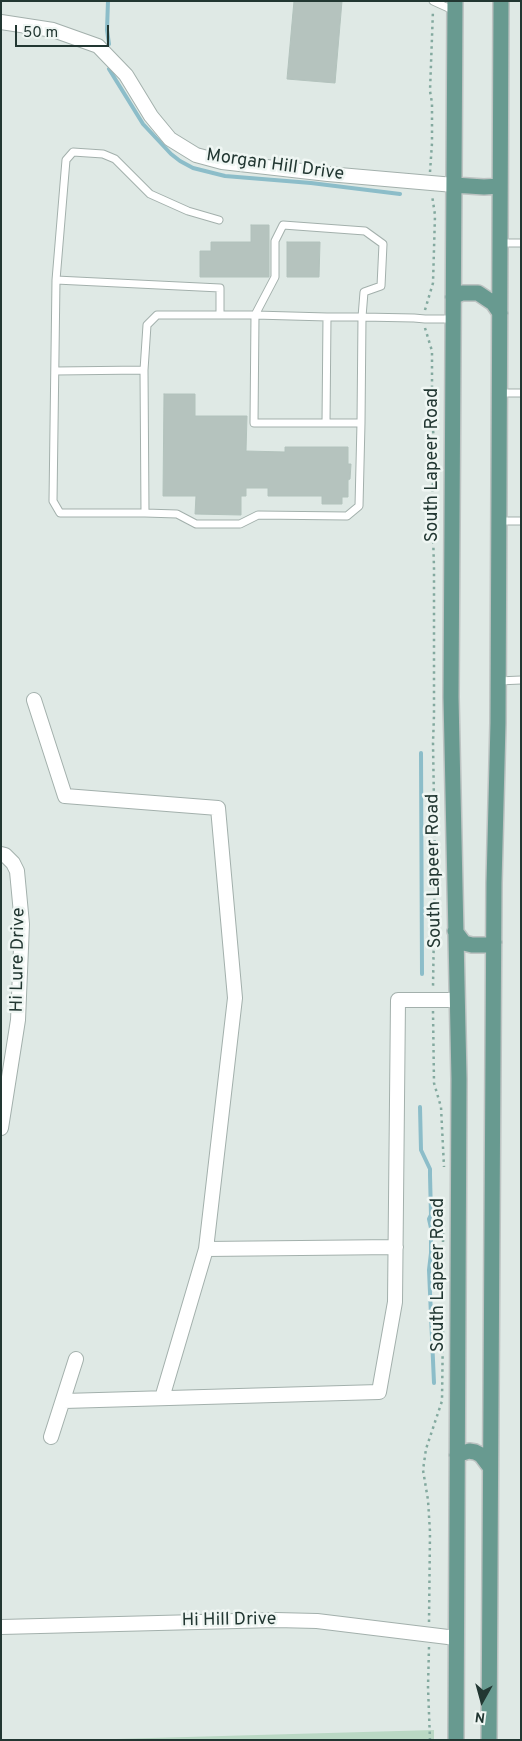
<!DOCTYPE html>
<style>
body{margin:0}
#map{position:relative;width:522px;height:1741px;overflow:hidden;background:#dfe9e5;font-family:Overpass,sans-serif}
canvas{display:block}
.frame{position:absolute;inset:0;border:2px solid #223732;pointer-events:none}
.north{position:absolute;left:457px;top:1676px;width:50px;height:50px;-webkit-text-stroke:4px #eff6f3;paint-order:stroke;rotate:187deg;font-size:14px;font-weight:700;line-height:20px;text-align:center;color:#223732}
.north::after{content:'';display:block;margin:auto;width:18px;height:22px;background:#223732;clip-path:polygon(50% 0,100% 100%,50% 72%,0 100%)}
.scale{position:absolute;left:15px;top:25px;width:94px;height:22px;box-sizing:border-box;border:2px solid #223732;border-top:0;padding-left:6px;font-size:15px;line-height:18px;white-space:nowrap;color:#223732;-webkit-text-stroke:4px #eff6f3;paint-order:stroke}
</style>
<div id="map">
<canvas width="522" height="1741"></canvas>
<div class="frame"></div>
<div class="north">N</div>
<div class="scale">50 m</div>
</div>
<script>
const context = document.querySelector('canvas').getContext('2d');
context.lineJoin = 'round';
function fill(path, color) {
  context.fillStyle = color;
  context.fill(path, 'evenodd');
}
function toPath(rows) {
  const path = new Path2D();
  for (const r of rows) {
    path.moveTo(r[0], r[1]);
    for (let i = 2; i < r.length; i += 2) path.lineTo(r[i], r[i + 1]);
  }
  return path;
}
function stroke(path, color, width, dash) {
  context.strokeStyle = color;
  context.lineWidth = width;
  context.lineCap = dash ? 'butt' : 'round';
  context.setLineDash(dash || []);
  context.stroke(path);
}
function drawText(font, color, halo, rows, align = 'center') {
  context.font = font + ' Overpass,sans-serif';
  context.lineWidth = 5;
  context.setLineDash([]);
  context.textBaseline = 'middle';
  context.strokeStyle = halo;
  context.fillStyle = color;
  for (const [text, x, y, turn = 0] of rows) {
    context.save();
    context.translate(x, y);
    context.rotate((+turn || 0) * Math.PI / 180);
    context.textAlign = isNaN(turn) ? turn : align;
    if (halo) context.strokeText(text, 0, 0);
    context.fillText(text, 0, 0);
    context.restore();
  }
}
fill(toPath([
 [434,1730,434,1740,81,1740]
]), '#bad8c4');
stroke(toPath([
 [108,1,107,30,109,44],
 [109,69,143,124,171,154,180,161,193,168,225,176,311,183,400,194],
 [421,753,422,974],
 [420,1107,421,1150,430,1169,430,1175,431,1215,429,1219,431,1228,431,1253,429,1270,434,1383]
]), '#8cbdc9', 4);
const building = toPath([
 [294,1,342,1,335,83,287,79,294,1],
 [251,225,269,225,269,277,200,277,200,251,211,251,211,242,251,242,251,225],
 [287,242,320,242,319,277,287,277,287,242],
 [164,394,195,394,195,416,247,416,246,451,285,452,285,447,348,447,348,464,351,464,350,479,348,480,348,497,342,497,342,504,322,504,322,496,268,496,268,488,246,488,246,496,241,496,241,515,195,514,196,496,163,496,164,394]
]);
fill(building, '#b5c3be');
stroke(building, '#b2c2bc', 1);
const service = toPath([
 [433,1,455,11],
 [500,243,521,243],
 [56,280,220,288,220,315],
 [56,371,144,370],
 [499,393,521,393],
 [326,423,327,317],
 [361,423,254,423,255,315,275,277,275,241,283,225,365,231,383,244,381,286,364,292,362,317,361,423,359,506,347,516,258,515,240,524,196,524,177,514,145,513,144,370,147,325,157,315,255,315,327,317,362,317,414,318,425,319,453,319],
 [145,513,60,513,53,501,56,280,66,160,73,152,103,154,115,159,150,194,188,211,219,220],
 [498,521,521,521],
 [498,681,521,680]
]);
const minor = toPath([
 [1,22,53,30,98,46,126,75,151,116,170,139,196,155,222,162,328,174,454,185],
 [34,700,65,796,218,808,235,998,206,1249,162,1398],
 [1,854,5,855,13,863,17,871,22,924,18,1020,1,1128],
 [206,1249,396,1247],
 [64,1401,379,1392,395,1302,398,1000,457,1000],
 [51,1437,76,1359],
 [1,1627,276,1620,317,1621,456,1638]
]);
const primary = toPath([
 [455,1,451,697,459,1079,456,1740],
 [454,185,484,187,500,186],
 [453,297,462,293,478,293,493,303,500,313],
 [455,931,464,943,472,945,488,945,494,942],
 [457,1455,469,1451,475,1452,481,1455,490,1467],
 [489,1740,494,883,498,723,501,1]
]);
stroke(service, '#a3b0ac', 9);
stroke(minor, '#a3b0ac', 16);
stroke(primary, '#bdc3c2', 18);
stroke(toPath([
 [430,172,432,143,432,103,430,91,433,10],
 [425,310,433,283,435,215,432,195],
 [425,328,432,351,432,420,435,450,432,498,434,568,434,715,433,743,435,862,433,988],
 [433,1011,434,1083,441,1107,444,1167],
 [443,1242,443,1205],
 [429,1622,430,1532,428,1500,423,1470,426,1449,442,1401,443,1325],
 [429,1647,428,1687,430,1740]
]), '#83a99f', 2.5, [2.5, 4]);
stroke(service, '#fff', 7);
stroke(minor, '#fff', 14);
stroke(primary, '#689a90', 15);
drawText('18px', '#223732', '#eff6f3', [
 ["Morgan Hill Drive",275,166,8],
 ["South Lapeer Road",433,465,-90],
 ["South Lapeer Road",435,871,-91],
 ["Hi Lure Drive",19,960,-89],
 ["South Lapeer Road",439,1275,-90],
 ["Hi Hill Drive",229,1621,-1]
]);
</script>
